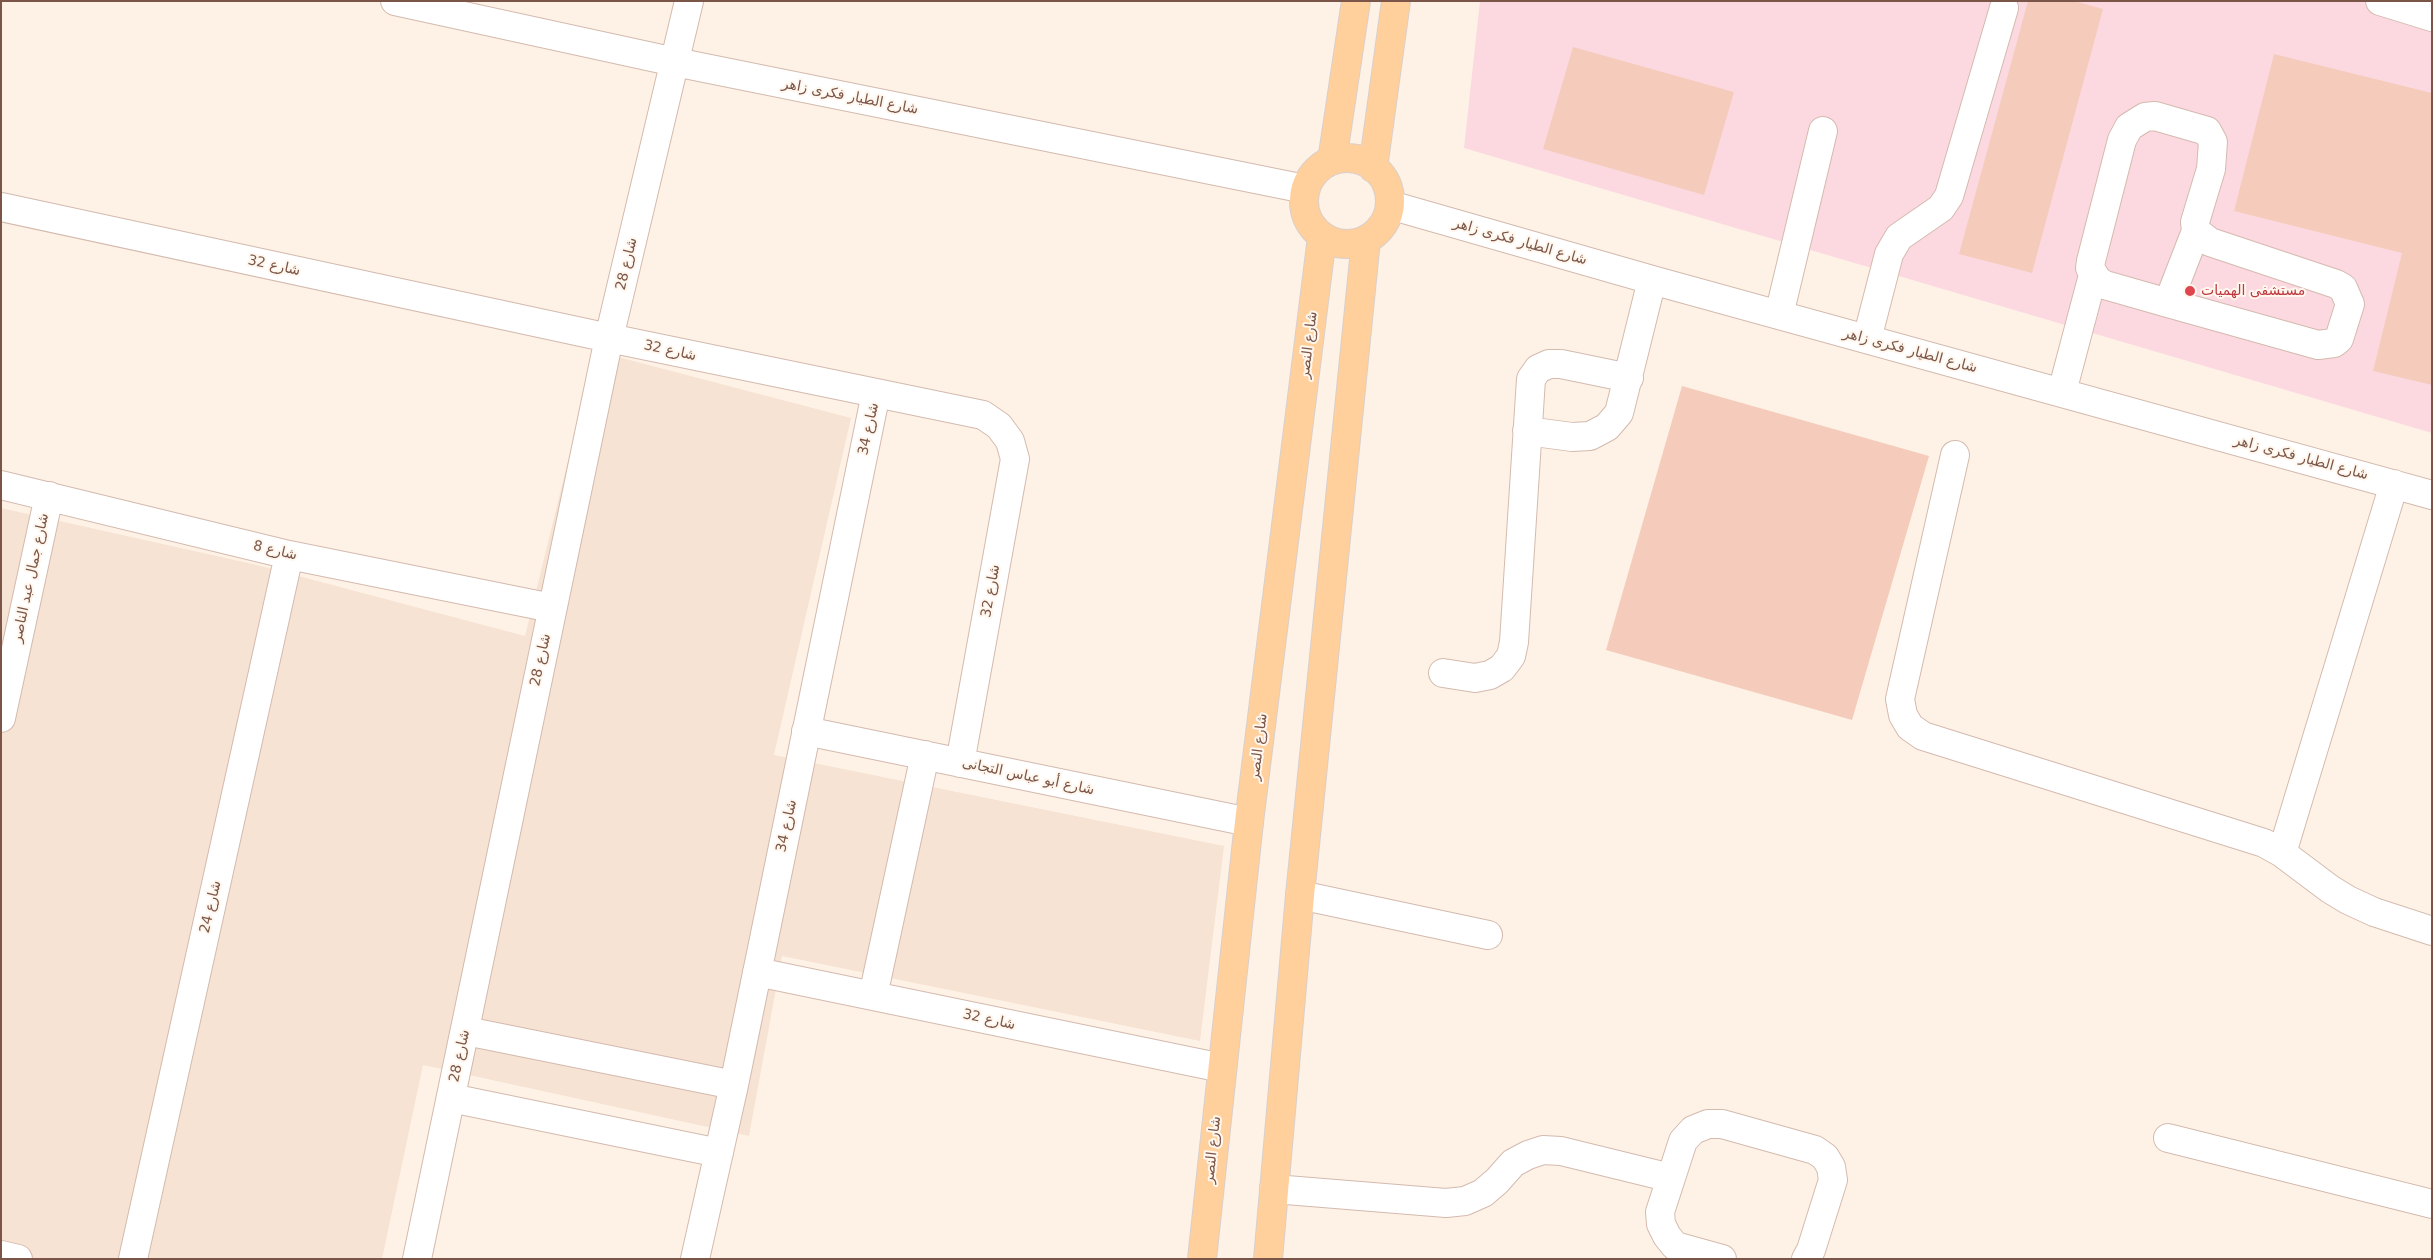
<!DOCTYPE html>
<meta charset="utf-8">
<style>
body{margin:0}
#map{position:relative;width:2433px;height:1260px;overflow:hidden;background:#fef2e6;font-family:"DejaVu Sans",sans-serif}
canvas{display:block}
.frame{position:absolute;inset:0;border:2px solid #7a5548;pointer-events:none}
</style>
<div id="map">
<canvas width="2433" height="1260"></canvas>
<div class="frame"></div>
</div>
<script>
const context = document.querySelector('canvas').getContext('2d');
context.lineJoin = 'round';
function fill(path, color) {
  context.fillStyle = color;
  context.fill(path, 'evenodd');
}
function toPath(rows) {
  const path = new Path2D();
  for (const r of rows) {
    if (r.length === 3) {
      path.moveTo(r[0] + r[2], r[1]);
      path.arc(r[0], r[1], r[2], 0, 2 * Math.PI);
      continue;
    }
    path.moveTo(r[0], r[1]);
    for (let i = 2; i < r.length; i += 2) path.lineTo(r[i], r[i + 1]);
  }
  return path;
}
function stroke(path, color, width, dash) {
  context.strokeStyle = color;
  context.lineWidth = width;
  context.lineCap = dash ? 'butt' : 'round';
  context.setLineDash(dash || []);
  context.stroke(path);
}
function drawText(font, color, halo, rows, align = 'center') {
  context.font = font + ' "DejaVu Sans",Cairo,sans-serif';
  context.lineWidth = 4;
  context.setLineDash([]);
  context.textBaseline = 'middle';
  context.strokeStyle = halo;
  context.fillStyle = color;
  for (const [text, x, y, turn = 0] of rows) {
    context.save();
    context.translate(x, y);
    context.rotate((+turn || 0) * Math.PI / 180);
    context.textAlign = isNaN(turn) ? turn : align;
    if (halo) context.strokeText(text, 0, 0);
    context.fillText(text, 0, 0);
    context.restore();
  }
}
fill(toPath([
 [595,351,851,418,774,755,1224,846,1200,1041,782,956,749,1136,423,1065,382,1259,1,1259,1,508,257,565,525,636]
]), '#f6e3d4');
fill(toPath([
 [1480,1,2432,1,2432,433,1464,148]
]), '#fcd9e1');
fill(toPath([
 [2028,1,2074,1,2103,9,2032,273,1959,254],
 [1573,47,1734,92,1704,195,1543,149],
 [2274,54,2432,93,2432,385,2373,371,2402,253,2234,211],
 [1682,386,1929,456,1852,720,1606,650]
]), '#f5ccbc');
const minor = toPath([
 [395,1,675,62,1305,189],
 [2380,1,2432,17],
 [1390,205,1652,280,2432,495],
 [1,207,609,338,983,415,999,426,1010,441,1015,459,960,763],
 [2168,303,2196,231,2195,222,2211,169,2213,142,2207,131,2155,116,2145,117,2129,127,2122,140,2091,261,2090,268,2098,281,2105,285,2168,303,2318,345,2334,343,2339,339,2350,304,2343,288,2336,284,2210,242,2196,231],
 [1779,315,1823,131],
 [1867,339,1889,254,1899,237,1941,208,1949,196,2004,8],
 [2062,392,2093,275],
 [1527,431,1572,437,1590,436,1607,427,1619,413,1652,280],
 [1955,455,1900,699,1903,715,1910,727,1923,736,2264,843,2282,853,2330,889,2348,900,2374,912,2432,931],
 [1,485,289,555,552,608],
 [1443,673,1475,678,1490,675,1502,668,1511,656,1514,642,1531,379,1538,369,1549,364,1561,364,1629,378],
 [1,718,49,496],
 [806,731,1249,822],
 [2282,853,2394,484],
 [1300,895,1488,935],
 [757,972,1222,1068],
 [873,996,925,755],
 [466,1031,734,1085],
 [451,1098,719,1153],
 [2168,1138,2432,1204],
 [1274,1189,1446,1203,1465,1201,1483,1193,1497,1181,1513,1163,1528,1155,1543,1150,1561,1151,1671,1178],
 [1,1255,18,1259],
 [133,1259,289,555],
 [417,1259,609,338,689,1],
 [695,1259,734,1085,876,393],
 [1722,1259,1675,1246,1667,1236,1661,1224,1660,1212,1683,1141,1693,1130,1708,1124,1722,1124,1815,1150,1825,1157,1831,1167,1833,1180,1811,1250,1806,1259]
]);
const major = toPath([
 [1347,201,43],
 [1332,161,1356,1],
 [1373,168,1396,1],
 [1202,1259,1249,822,1322,237],
 [1268,1259,1300,895,1366,240]
]);
stroke(minor, '#d4baae', 30);
stroke(major, '#dacfcc', 30);
stroke(minor, '#fff', 28);
stroke(major, '#ffcf9c', 28);
for (const [x, y, r, color] of [
 [2190,291,6,"#e0444e"]
]) {
  const dot = new Path2D();
  dot.arc(x, y, r, 0, 2 * Math.PI);
  context.fillStyle = color;
  context.fill(dot);
  stroke(dot, '#fff7ee', 2);
}
drawText('14px', '#7a5548', '#fff7ee', [
 ["شارع الطيار فكرى زاهر",850,97,11],
 ["شارع الطيار فكرى زاهر",1520,242,16],
 ["شارع 28",627,264,-77],
 ["شارع 32",274,266,12],
 ["شارع النصر",1309,345,-83],
 ["شارع 32",670,351,12],
 ["شارع الطيار فكرى زاهر",1910,351,15],
 ["شارع 34",869,429,-78],
 ["شارع الطيار فكرى زاهر",2301,458,15],
 ["شارع 8",275,551,13],
 ["شارع جمال عبد الناصر",31,578,-78],
 ["شارع 32",991,591,-80],
 ["شارع 28",541,660,-78],
 ["شارع النصر",1259,747,-83],
 ["شارع أبو عباس التجانى",1028,777,12],
 ["شارع 34",787,826,-78],
 ["شارع 24",211,907,-77],
 ["شارع 32",989,1020,12],
 ["شارع 28",460,1056,-78],
 ["شارع النصر",1213,1150,-84]
]);
drawText('14px', '#be3a42', '#fff7ee', [
 ["مستشفى الهميات",2201,291]
], 'left');
</script>
